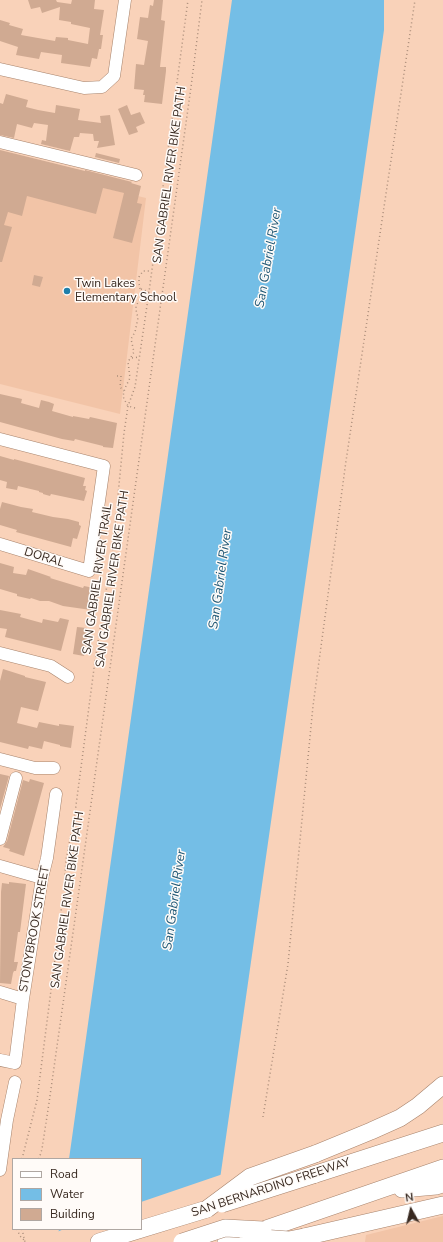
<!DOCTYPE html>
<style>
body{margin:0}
#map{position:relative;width:443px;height:1242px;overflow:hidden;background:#f9d2b9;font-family:"Nunito Sans",sans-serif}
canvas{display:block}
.legend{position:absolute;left:12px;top:1158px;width:130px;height:72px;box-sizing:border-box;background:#fffbf8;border:1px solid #afa7a2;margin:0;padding:5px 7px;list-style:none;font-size:12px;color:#382920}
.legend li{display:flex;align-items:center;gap:8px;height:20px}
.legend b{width:20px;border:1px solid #afa7a2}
.north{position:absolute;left:391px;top:1190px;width:40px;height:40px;-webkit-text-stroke:3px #fffbf8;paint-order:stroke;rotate:352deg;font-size:11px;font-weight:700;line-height:16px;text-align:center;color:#382920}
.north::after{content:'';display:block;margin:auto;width:14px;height:18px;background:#382920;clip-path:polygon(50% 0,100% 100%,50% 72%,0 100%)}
</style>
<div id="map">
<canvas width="443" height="1242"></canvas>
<ul class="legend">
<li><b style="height:5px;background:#fff"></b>Road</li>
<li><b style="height:11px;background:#74bee6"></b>Water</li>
<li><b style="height:11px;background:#d0aa92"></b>Building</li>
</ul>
<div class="north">N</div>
</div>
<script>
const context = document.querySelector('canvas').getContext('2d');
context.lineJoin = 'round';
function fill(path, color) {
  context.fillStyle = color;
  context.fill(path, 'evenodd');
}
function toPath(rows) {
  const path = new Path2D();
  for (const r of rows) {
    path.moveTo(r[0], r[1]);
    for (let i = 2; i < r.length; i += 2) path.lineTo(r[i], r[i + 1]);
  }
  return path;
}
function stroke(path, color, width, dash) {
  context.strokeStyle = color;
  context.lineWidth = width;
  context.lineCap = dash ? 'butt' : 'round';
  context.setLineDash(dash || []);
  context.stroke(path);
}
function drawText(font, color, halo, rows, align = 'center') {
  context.font = font + ' "Nunito Sans",sans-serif';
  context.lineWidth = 3;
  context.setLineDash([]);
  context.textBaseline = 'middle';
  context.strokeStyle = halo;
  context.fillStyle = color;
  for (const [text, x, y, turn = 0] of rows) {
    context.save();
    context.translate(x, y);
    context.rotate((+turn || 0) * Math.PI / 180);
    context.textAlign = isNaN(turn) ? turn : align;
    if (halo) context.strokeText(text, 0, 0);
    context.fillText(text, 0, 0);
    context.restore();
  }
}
fill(toPath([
 [0,163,146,198,120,414,0,384],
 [443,1216,443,1242,365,1242,366,1235]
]), '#f2c4a7');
fill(toPath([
 [232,0,384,0,384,30,211,1242,57,1242,59,1229,141,1229,141,1159,69,1159]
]), '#74bee6');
fill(toPath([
 [223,1174,213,1242,55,1242,57,1232,64,1229,141,1229,141,1202]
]), '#f9d2b9');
fill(toPath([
 [28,0,56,0,57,2,71,4,72,0,95,0,94,9,104,10,100,35,103,35,101,49,99,49,97,59,92,58,90,67,61,63,62,55,41,52,39,59,16,55,18,47,0,41,0,20,10,23,9,25,23,29,21,35,55,41,56,37,68,38,68,40,88,44,90,28,71,24,71,22,59,20,60,7,42,13,40,7,31,9],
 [154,0,163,0,161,20,165,21,160,67,166,67,166,71,162,104,144,102,145,95,143,95,144,90,134,89,136,64,144,65,148,41,137,39,140,17,148,18,150,5,153,6],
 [6,94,28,100,26,107,38,110,55,113,56,105,80,109,78,120,101,123,100,116,110,115,115,145,97,148,99,141,94,141,93,134,80,133,79,137,74,137,70,151,41,144,42,140,46,141,48,125,34,123,32,128,17,124,14,138,0,135,0,103,3,104],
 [127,105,131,115,140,112,145,123,136,127,138,132,129,135,118,109],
 [0,150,85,171,85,170,132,182,131,183,141,186,137,203,142,204,132,243,113,238,124,193,103,188,96,214,27,196,22,216,8,212,4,225,12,227,2,262,0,262],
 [96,153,120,159,119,163,95,157],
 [34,275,43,277,40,287,32,285],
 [0,394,22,399,21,403,39,408,41,400,49,402,54,404,52,411,73,417,73,416,89,419,90,417,117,423,113,448,103,447,103,446,75,439,74,441,62,439,0,422],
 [0,456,14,460,14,459,85,478,83,486,86,486,85,490,87,491,84,501,51,494,50,496,43,494,43,493,39,492,39,491,18,486,17,490,6,488,7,482,0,480],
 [2,502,21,507,33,509,32,512,53,517,68,519,79,522,79,525,81,526,77,539,73,538,71,547,16,532,17,530,0,525,0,509],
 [0,563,14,567,13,573,26,575,28,569,51,577,50,578,83,588,84,586,94,588,91,610,63,606,49,601,40,601,31,598,30,599,17,596,17,594,0,589],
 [0,610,21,614,20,617,42,623,43,619,58,622,60,618,69,620,61,651,5,637,7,629,0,628],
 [77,627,87,628,86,633,88,634,84,656,73,654],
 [3,669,25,676,25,677,46,682,38,711,21,707,17,723,37,728,39,722,59,726,59,724,74,726,71,748,60,746,60,745,44,741,42,749,29,746,28,749,0,742,0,681],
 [0,774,9,776,0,809],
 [30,779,44,783,24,856,9,851,10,849,3,847,7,841,23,780,29,782],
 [9,882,26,884,20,932,18,932,14,962,18,962,16,971,14,971,13,973,11,984,0,983,1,892,2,883,9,884]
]), '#d0aa92');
const minor = toPath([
 [0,69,84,88,102,87,114,76,125,0],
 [0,142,136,175],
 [0,439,104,466,89,571,0,544],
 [0,653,51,666,68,677],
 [0,759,35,768,54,768],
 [0,839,16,778],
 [0,866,42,878],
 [0,992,23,999],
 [0,1060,15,1063,23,999,42,878,47,858,56,794],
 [0,1170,7,1120,15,1082]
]);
const highway = toPath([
 [315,1154,371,1131,400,1118,418,1106,443,1085],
 [313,1175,443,1133],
 [402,1189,436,1186,443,1184],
 [263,1230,443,1168],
 [304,1237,443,1205],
 [99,1242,207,1209],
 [226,1242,242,1236]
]);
stroke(minor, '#a7836c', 13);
stroke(highway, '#a7836c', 18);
stroke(toPath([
 [141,289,149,292],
 [132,358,139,357],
 [117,376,121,376,120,387,124,391],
 [135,408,128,406,124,399,123,396,125,388,130,378,128,362,134,352,131,339,135,332,138,318,136,310,136,306,140,299,141,294,139,283,139,277,143,271,151,271],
 [263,1117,288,964,313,706,346,461,415,0],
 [22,1159,37,1100,64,888,66,860,75,813,95,661,113,547,124,433,128,406,135,387,149,292,188,0],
 [39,1159,42,1149,49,1103,80,883,191,87,202,0],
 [17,1229,20,1236,24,1240],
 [22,1229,25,1242]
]), '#aa8d7a', 1.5, [1, 3]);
stroke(minor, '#fff', 12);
stroke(highway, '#fff', 17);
const highwayBridge = toPath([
 [222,1204,313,1175],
 [207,1209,250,1177,315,1154],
 [248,1237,289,1240,304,1237],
 [182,1242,225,1228,263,1230]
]);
stroke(highwayBridge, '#a7836c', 18, []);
stroke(highwayBridge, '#fff', 17);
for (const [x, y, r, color] of [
 [67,291,4,"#1e7fab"]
]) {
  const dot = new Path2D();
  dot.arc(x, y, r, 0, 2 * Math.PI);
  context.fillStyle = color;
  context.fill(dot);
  stroke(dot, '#fffbf8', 1.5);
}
drawText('12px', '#382920', '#fffbf8', [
 ["SAN GABRIEL RIVER BIKE PATH",170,175,-82],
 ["DORAL",44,558,17],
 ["SAN GABRIEL RIVER TRAIL",98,579,-82],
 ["SAN GABRIEL RIVER BIKE PATH",113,579,-82],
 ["SAN GABRIEL RIVER BIKE PATH",68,900,-82],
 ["STONYBROOK STREET",35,929,-80],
 ["SAN BERNARDINO FREEWAY",271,1188,-18]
]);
drawText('12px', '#382920', '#fffbf8', [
 ["Twin Lakes",75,284],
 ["Elementary School",75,298]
], 'left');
drawText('italic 13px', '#225a77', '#fffbf8', [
 ["San Gabriel River",269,258,-80],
 ["San Gabriel River",221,579,-82],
 ["San Gabriel River",175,900,-82]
]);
</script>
